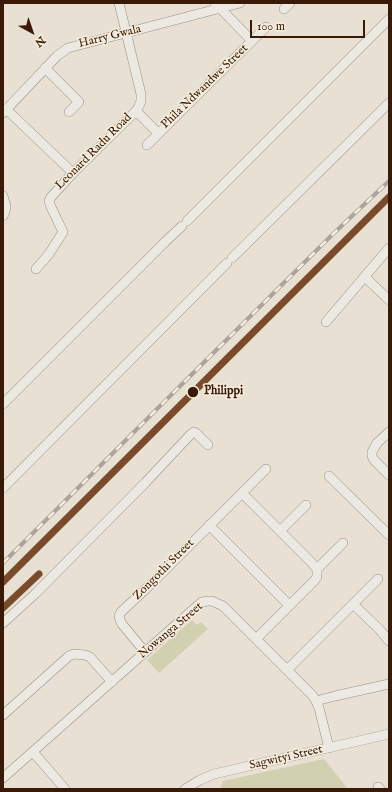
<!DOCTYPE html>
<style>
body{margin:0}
#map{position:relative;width:392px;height:792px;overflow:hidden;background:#e8e0d2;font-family:"IM FELL English",serif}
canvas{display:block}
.frame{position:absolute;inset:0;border:4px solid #3a1a06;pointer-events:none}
.north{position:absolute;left:12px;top:12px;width:40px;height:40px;-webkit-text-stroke:3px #f5eddd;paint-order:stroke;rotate:140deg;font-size:11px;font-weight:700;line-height:16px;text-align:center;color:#3a1a06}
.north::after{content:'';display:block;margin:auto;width:14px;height:18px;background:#3a1a06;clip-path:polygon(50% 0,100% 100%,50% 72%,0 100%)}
.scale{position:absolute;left:250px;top:20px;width:115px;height:18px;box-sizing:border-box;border:2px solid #3a1a06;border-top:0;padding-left:5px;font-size:12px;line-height:14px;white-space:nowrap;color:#3a1a06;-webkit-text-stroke:3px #f5eddd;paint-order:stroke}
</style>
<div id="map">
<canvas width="392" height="792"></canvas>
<div class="frame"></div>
<div class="north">N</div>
<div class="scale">100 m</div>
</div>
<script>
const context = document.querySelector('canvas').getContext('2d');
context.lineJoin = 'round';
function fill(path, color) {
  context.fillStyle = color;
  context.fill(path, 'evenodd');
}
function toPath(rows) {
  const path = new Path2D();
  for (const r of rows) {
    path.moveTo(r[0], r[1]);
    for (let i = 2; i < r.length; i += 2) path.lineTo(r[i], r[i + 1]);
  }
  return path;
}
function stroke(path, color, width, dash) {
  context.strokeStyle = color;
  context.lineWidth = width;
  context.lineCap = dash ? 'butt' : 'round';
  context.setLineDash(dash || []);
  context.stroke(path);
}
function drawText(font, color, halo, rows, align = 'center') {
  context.font = font + ' "IM FELL English",serif';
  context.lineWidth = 3;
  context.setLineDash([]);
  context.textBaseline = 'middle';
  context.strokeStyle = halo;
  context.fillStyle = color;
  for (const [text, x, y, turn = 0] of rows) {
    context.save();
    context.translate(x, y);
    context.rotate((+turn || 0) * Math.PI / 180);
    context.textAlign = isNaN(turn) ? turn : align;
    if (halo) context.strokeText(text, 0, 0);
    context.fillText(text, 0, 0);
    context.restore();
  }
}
fill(toPath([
 [192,620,197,625,201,622,208,629,159,673,147,660],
 [324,759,348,789,220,789,223,781]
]), '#d1d0b0');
const minor = toPath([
 [215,3,252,41],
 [284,9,290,3],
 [45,68,79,102,69,112],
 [6,109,73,173],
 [136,111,158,133],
 [3,113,57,56,68,48,240,3],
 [147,145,266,27],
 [3,196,6,206,5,212,3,216],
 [187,221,389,19],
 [232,258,389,103],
 [36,269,49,254,63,232,51,207,49,201,51,197,73,173,136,111,139,106,141,101,141,94,119,3],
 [365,277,389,300],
 [326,322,389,248],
 [3,404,165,242,182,226],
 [389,432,377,443,372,452,372,456,374,460,389,475],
 [329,476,389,535],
 [3,488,227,263],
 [242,493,311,562,317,569,317,577,314,581,256,639],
 [209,525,289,605],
 [280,531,306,505],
 [317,569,343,543],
 [353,604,379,629,389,641],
 [3,623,35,594,145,483,191,434,194,432,196,433,208,445],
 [145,652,122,624,120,620,119,616,121,612,150,585,266,469],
 [287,670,378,579],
 [316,701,335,696,389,684],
 [3,715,69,656,74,654,85,655,90,657,112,682],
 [33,752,65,789],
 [3,778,197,606,202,602,208,601,212,601,223,606,313,696,316,701,319,708,329,748],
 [378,787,380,789],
 [185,789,200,780,214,774,389,734]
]);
stroke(minor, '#999086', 10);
stroke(minor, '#ece8e2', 9);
const rail = toPath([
 [3,563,153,413,333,234,389,181]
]);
stroke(rail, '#aaa49c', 4);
stroke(rail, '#f5eddd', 2.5, [8]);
stroke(toPath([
 [3,582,389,197],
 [3,608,39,574]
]), '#7a4b2a', 7);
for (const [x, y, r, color] of [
 [193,392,6,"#3a1a06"]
]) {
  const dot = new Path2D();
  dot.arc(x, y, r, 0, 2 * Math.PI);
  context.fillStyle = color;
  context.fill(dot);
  stroke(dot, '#f5eddd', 1.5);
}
drawText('12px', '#3a1a06', '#f5eddd', [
 ["Harry Gwala",110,37,-14],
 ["Phila Ndwandwe Street",205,87,-44],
 ["Leonard Radu Road",94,152,-45],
 ["Zongothi Street",164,570,-45],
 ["Nowanga Street",171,631,-40],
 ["Sagwityi Street",286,758,-13]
]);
drawText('bold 12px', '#3a1a06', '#f5eddd', [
 ["Philippi",204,392]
], 'left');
</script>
